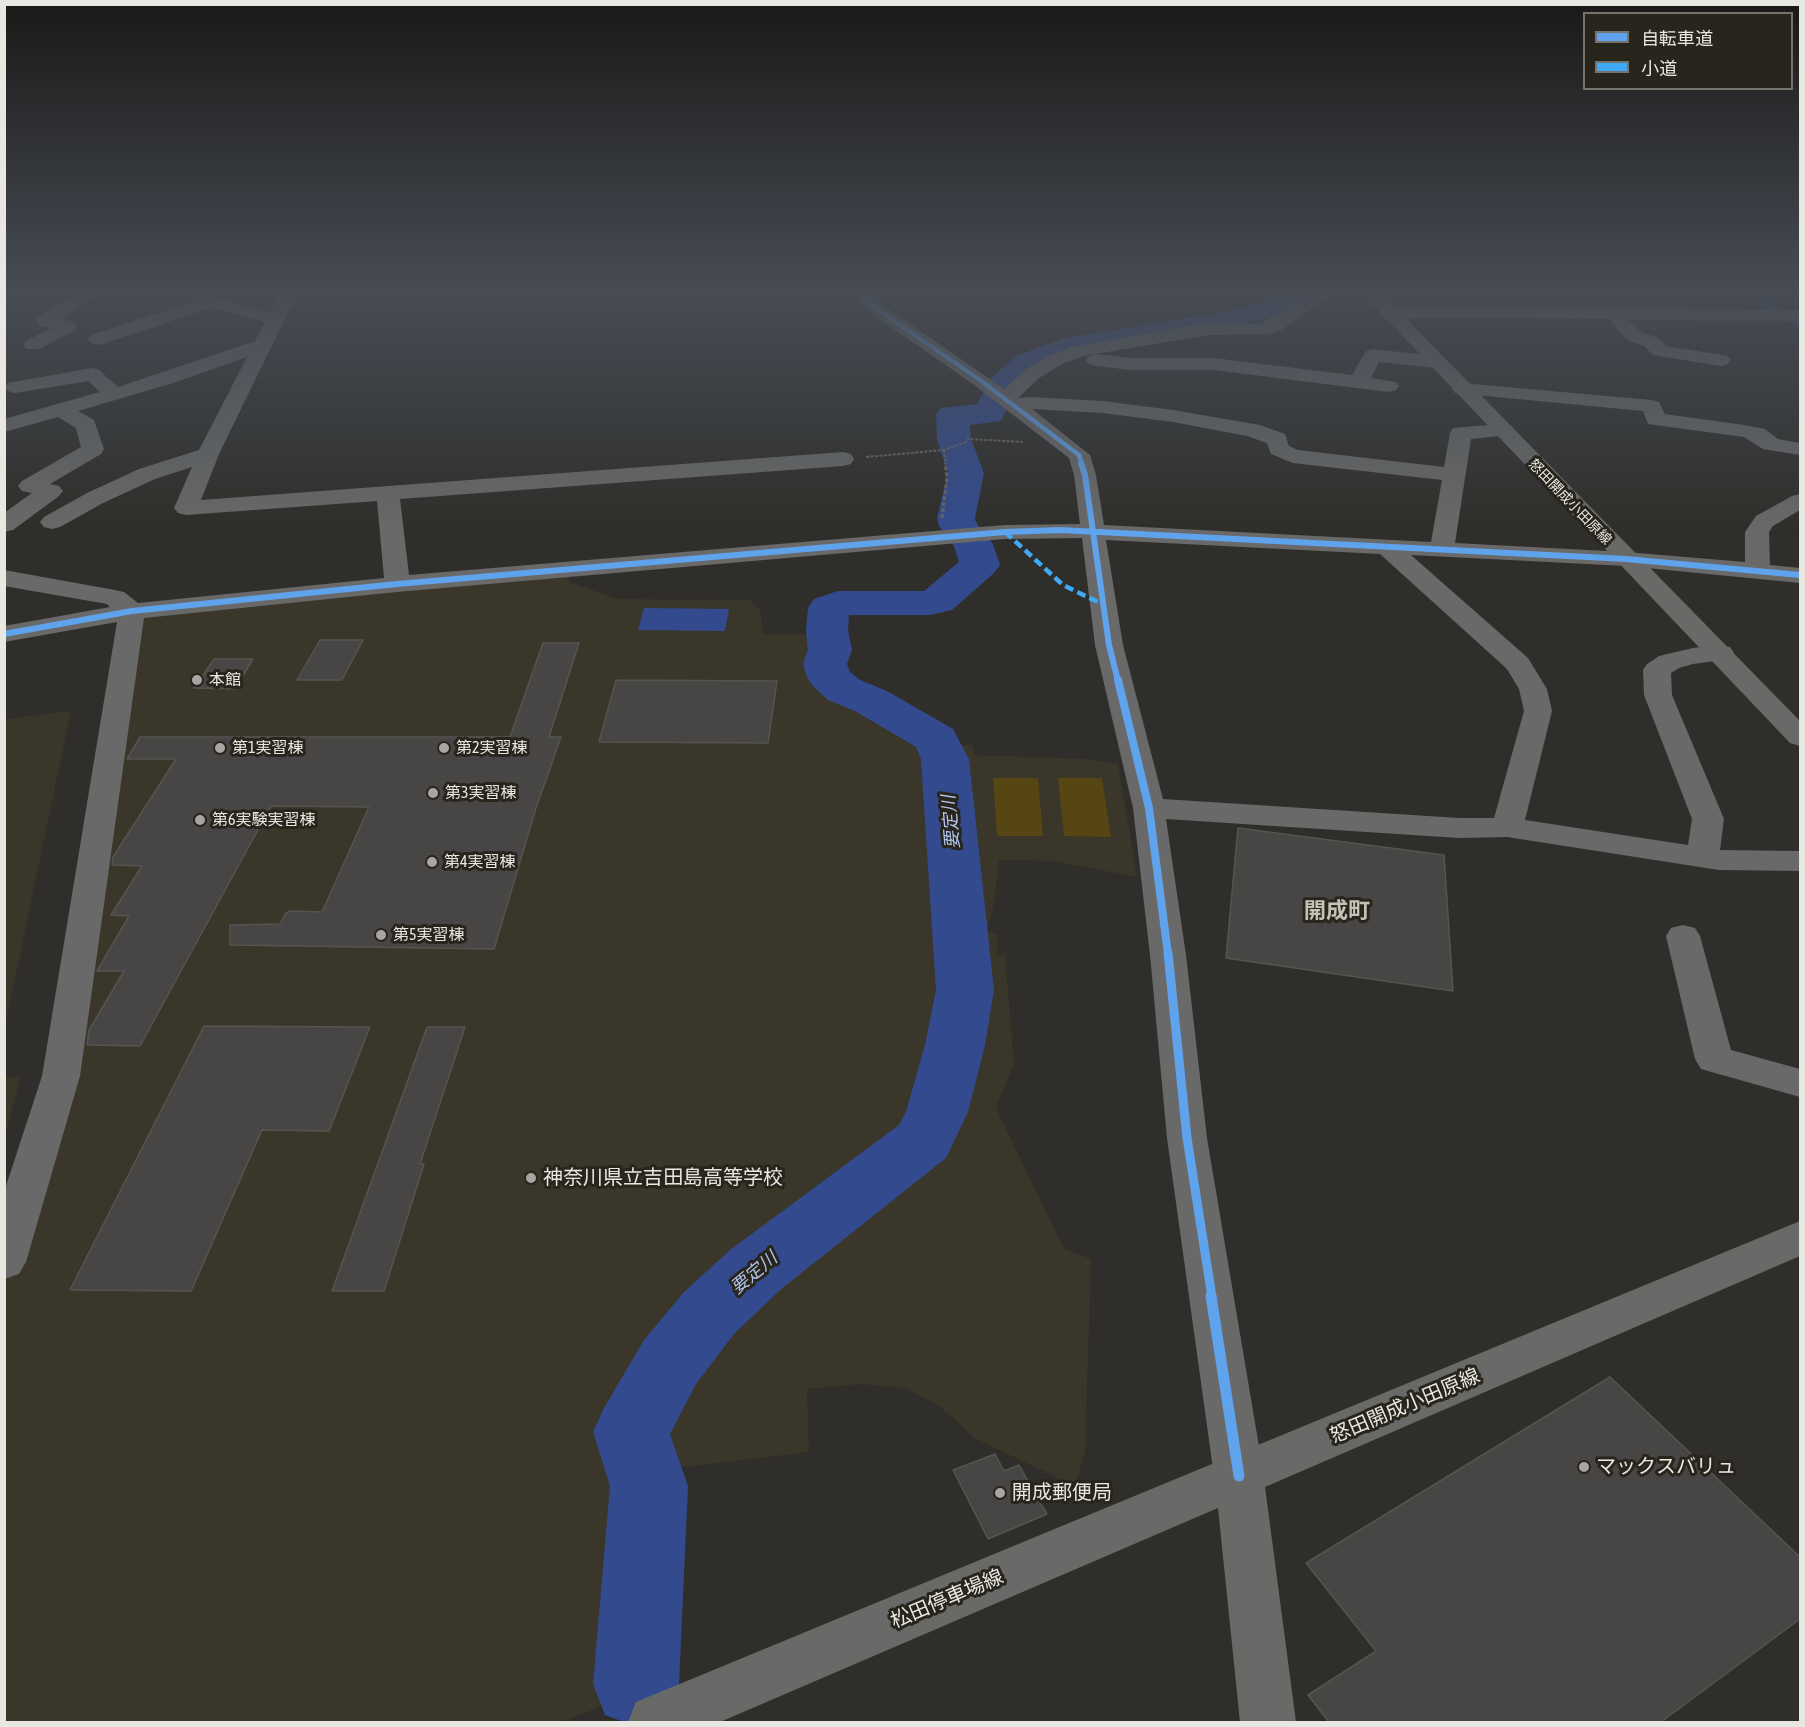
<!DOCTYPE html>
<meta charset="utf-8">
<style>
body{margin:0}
#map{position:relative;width:1805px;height:1727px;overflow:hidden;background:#2f2e2a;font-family:"Asap Condensed","Noto Sans JP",sans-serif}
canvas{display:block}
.frame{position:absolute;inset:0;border:6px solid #e9e7e2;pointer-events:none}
.legend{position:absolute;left:1583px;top:12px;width:210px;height:78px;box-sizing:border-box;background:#28251d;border:2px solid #75736c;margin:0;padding:8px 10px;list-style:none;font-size:18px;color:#e9e7e2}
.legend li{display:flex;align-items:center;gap:12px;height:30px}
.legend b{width:30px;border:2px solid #75736c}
</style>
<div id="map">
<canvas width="1805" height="1727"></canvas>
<div class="frame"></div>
<ul class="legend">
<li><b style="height:8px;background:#60a3ed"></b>自転車道</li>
<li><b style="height:8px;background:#3fa9f5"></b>小道</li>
</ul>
</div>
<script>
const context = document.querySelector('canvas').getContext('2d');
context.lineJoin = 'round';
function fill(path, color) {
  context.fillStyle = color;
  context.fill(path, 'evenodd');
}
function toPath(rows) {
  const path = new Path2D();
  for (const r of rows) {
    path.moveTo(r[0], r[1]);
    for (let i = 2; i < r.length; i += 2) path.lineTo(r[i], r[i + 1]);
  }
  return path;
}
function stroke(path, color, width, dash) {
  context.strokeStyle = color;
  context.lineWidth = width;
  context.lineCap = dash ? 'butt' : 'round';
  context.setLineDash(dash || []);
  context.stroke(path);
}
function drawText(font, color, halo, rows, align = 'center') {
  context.font = font + ' "Asap Condensed","Noto Sans JP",sans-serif';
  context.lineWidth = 6;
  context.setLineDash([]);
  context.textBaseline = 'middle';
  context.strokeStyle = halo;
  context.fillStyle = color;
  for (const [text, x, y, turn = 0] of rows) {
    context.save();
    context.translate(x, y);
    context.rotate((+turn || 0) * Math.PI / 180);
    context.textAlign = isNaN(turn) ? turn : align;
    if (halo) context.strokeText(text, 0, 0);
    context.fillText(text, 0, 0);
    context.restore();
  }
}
fill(toPath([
 [569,572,569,582,618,599,750,600,760,610,764,634,830,635,826,659,831,670,851,687,952,745,973,745,973,755,1086,759,1118,764,1137,877,1054,861,999,860,994,903,987,930,991,934,997,934,997,955,1005,955,1014,1063,996,1108,1064,1249,1091,1259,1085,1452,1075,1486,976,1439,941,1407,906,1388,860,1384,807,1389,809,1452,659,1470,653,1436,629,1441,618,1451,626,1479,635,1528,627,1627,600,1707,562,1722,5,1722,5,1275,142,616,361,596,438,584],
 [71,711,5,1026,5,719],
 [21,1076,5,1136,5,1078]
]), '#3a3629');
fill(toPath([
 [993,778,1038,778,1043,836,997,836],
 [1058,778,1102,778,1111,837,1064,836]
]), '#554614');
fill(toPath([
 [644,608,729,609,725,631,638,630]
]), '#334b8e');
stroke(toPath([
 [1744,290,1800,325]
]), '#334b8e', 5);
fill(toPath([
 [1289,290,1324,290,1320,296,1297,309,1239,326,1072,355,1038,370,1017,388,1001,421,970,425,971,439,984,473,975,518,977,524,993,544,1000,565,994,573,952,610,930,615,849,615,848,631,852,650,847,664,850,672,860,680,887,691,953,729,969,759,994,990,985,1045,968,1112,946,1158,780,1290,734,1334,696,1384,670,1434,688,1486,679,1684,667,1715,648,1722,624,1722,605,1715,593,1684,610,1486,593,1432,604,1408,644,1340,684,1292,730,1250,899,1125,906,1112,925,1045,936,990,921,759,916,747,855,711,828,700,813,686,807,677,803,664,808,650,806,631,808,608,814,599,838,591,924,591,959,562,954,546,939,526,937,518,948,473,937,439,936,415,941,408,977,404,992,377,1016,356,1064,338,1226,312,1277,297,1289,290]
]), '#334b8e');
const building = toPath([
 [320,640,363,640,342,680,297,680,320,640],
 [543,643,579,643,549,737,561,737,536,808,494,949,230,945,230,925,280,924,285,914,290,911,322,912,369,807,271,806,140,1046,87,1045,89,1030,124,971,97,971,129,916,111,915,142,866,112,865,113,857,176,759,127,759,140,737,510,737,543,643],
 [214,659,253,659,235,689,194,688,214,659],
 [616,680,777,681,768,743,599,742,616,680],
 [1238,828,1444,855,1453,991,1226,958,1238,828],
 [204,1026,370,1027,329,1131,262,1130,191,1291,70,1290,204,1026],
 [427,1027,465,1027,420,1164,424,1164,384,1291,332,1291,427,1027],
 [1610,1377,1800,1557,1800,1619,1661,1722,1329,1722,1308,1695,1376,1651,1306,1563,1610,1377],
 [995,1454,1004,1471,1019,1465,1047,1514,988,1539,953,1470,995,1454]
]);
fill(building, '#484644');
stroke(building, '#555451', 1.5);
stroke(toPath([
 [944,450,946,464],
 [866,457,944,450,966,442,968,439,1023,442]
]), '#666', 2, [3, 1.5]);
stroke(toPath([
 [942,518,947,478,945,463]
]), '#666', 3, [4, 2]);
fill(toPath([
 [4,290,25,290,22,294,4,297,4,290],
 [50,290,100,290,101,292,61,319,75,322,77,326,75,330,40,349,26,349,23,345,26,341,51,328,38,325,36,321,38,317,73,296,53,294,50,290],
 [195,290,213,290,211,294,216,298,270,312,281,290,299,290,219,454,201,500,843,452,851,454,854,459,851,464,843,466,400,499,409,575,1005,525,1080,524,1074,475,1069,458,973,384,868,311,850,290,869,290,880,303,1004,389,1025,370,1048,356,1072,347,1208,323,1260,324,1318,290,1340,290,1281,330,1269,334,1208,335,1083,356,1062,364,1039,378,1018,398,1031,397,1103,401,1173,410,1260,425,1285,434,1289,446,1298,450,1444,467,1450,433,1453,428,1501,424,1509,425,1512,430,1509,435,1471,439,1455,543,1626,552,1745,562,1745,532,1756,516,1792,496,1800,494,1800,510,1773,526,1769,532,1770,565,1800,568,1800,583,1626,566,1411,555,1528,658,1547,689,1552,711,1525,820,1688,845,1692,819,1644,695,1643,670,1647,664,1659,656,1693,648,1720,645,1730,647,1734,653,1730,659,1693,664,1679,668,1671,673,1672,695,1724,819,1720,850,1800,851,1800,871,1719,870,1507,837,1459,838,1166,819,1186,955,1207,1138,1264,1476,1256,1492,1239,1499,1222,1492,1214,1476,1167,1138,1150,955,1133,808,1095,645,1082,538,1005,539,397,592,144,618,80,1076,26,1262,19,1274,4,1279,4,1192,42,1076,117,622,4,642,4,626,110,607,107,604,4,586,4,570,115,590,124,592,138,603,384,578,377,501,186,515,178,513,174,508,192,467,155,479,103,503,60,527,52,529,44,527,40,522,44,517,87,493,139,469,199,450,247,357,173,383,78,411,94,420,104,449,101,454,50,484,59,486,63,491,59,496,13,530,4,532,4,513,32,493,22,491,18,486,22,481,81,447,76,428,58,417,4,432,4,419,100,392,88,381,15,393,8,391,5,387,8,383,92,368,99,370,118,387,255,341,265,322,211,308,105,343,98,345,91,343,88,339,91,335,196,301,192,296,195,290],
 [1032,409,1103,413,1173,422,1247,436,1267,443,1271,454,1293,463,1442,480,1431,542,1104,525,1096,475,1090,455,1032,409],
 [1106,540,1380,554,1507,669,1519,689,1524,711,1494,818,1459,818,1163,799,1123,645,1106,540],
 [1428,306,1800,310,1800,321,1629,320,1641,332,1658,338,1666,346,1728,356,1731,360,1728,364,1721,366,1653,355,1644,346,1627,340,1609,319,1428,318,1391,320,1384,318,1382,314,1384,310,1391,308,1428,306],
 [1373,349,1436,356,1443,358,1446,362,1443,366,1436,368,1379,362,1371,378,1396,382,1399,386,1396,390,1389,392,1214,370,1131,370,1096,366,1089,364,1086,360,1089,356,1096,354,1131,358,1214,358,1352,375,1366,351,1373,349],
 [1462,383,1652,400,1659,402,1665,414,1744,425,1765,429,1778,439,1800,443,1800,455,1763,449,1744,437,1648,424,1643,411,1455,393,1452,389,1455,385,1462,383],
 [1683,925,1695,928,1700,936,1731,1050,1800,1069,1800,1097,1701,1069,1695,1059,1666,936,1671,928,1683,925]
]), '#686968');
fill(toPath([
 [1359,290,1378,290,1800,721,1800,746,1790,743,1359,290],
 [1800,1221,1800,1256,1265,1487,1296,1722,1240,1722,1218,1508,720,1722,628,1722,636,1702,1800,1221]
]), '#696a68');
stroke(toPath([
 [1005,532,1063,585,1102,604]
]), '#3fa9f5', 4.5, [9, 4.5]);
stroke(toPath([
 [859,290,874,307,980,380,1079,455,1082,464]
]), '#60a3ed', 4.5);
stroke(toPath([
 [1081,463,1085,475,1109,645,1118,681],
 [4,634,132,611,397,584,1005,532,1060,530,1626,559,1800,575]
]), '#60a3ed', 6);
stroke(toPath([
 [1118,680,1149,808,1168,954]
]), '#60a3ed', 8);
stroke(toPath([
 [1168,953,1187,1138,1212,1297]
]), '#60a3ed', 9);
stroke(toPath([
 [1211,1296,1239,1476]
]), '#60a3ed', 11);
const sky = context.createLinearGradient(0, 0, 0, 532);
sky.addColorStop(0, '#1a1917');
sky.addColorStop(0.55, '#474c55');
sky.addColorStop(1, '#474c5500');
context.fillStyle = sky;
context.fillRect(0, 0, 1805, 532);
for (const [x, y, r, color] of [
 [197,680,6,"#a8a6a2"],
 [220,748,6,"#a8a6a2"],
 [444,748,6,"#a8a6a2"],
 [433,793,6,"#a8a6a2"],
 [200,820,6,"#a8a6a2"],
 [432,862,6,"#a8a6a2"],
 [381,935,6,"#a8a6a2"],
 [531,1178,6,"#a8a6a2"],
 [1584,1467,6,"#a8a6a2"],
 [1000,1493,6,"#a8a6a2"]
]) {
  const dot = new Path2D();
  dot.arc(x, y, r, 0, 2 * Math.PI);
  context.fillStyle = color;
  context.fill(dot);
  stroke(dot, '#28251d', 2);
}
drawText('14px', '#e9e7e2', '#28251d', [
 ["怒田開成小田原線",1570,502,46]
]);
drawText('16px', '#e9e7e2', '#28251d', [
 ["本館",209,680],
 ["第1実習棟",232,748],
 ["第2実習棟",456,748],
 ["第3実習棟",445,793],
 ["第6実験実習棟",212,820],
 ["第4実習棟",444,862],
 ["第5実習棟",393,935]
], 'left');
drawText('italic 18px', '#b0c2ec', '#28251d', [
 ["要定川",951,822,-95],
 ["要定川",754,1273,-40]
]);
drawText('20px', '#e9e7e2', '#28251d', [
 ["神奈川県立吉田島高等学校",543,1178],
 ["マックスバリュ",1596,1467],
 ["開成郵便局",1012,1493]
], 'left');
drawText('20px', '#e9e7e2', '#28251d', [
 ["怒田開成小田原線",1405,1406,-23],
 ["松田停車場線",947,1599,-23]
]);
drawText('bold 22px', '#c5c1b7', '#28251d', [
 ["開成町",1337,911]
]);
</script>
